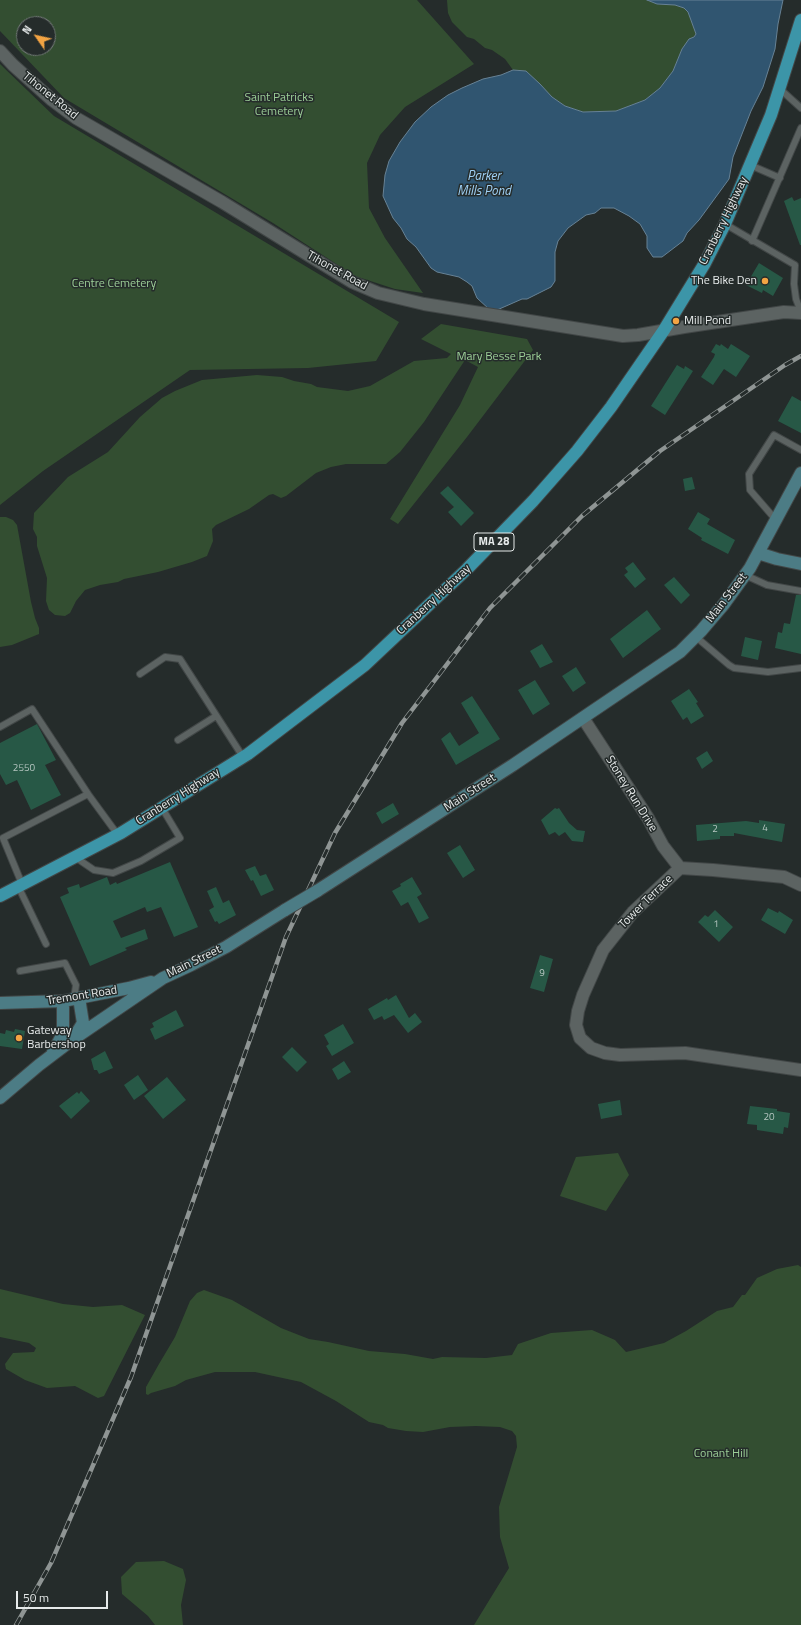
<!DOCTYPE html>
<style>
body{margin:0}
#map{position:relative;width:801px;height:1625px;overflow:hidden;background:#252c2b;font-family:"Titillium Web",sans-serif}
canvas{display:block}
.north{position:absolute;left:16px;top:16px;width:40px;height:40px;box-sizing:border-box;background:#252c2b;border:1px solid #727877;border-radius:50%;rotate:304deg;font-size:11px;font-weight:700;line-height:16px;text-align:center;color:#e6eaea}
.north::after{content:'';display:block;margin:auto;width:14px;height:18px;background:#f3a443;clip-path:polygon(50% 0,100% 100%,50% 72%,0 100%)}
.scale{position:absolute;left:16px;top:1591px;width:92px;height:18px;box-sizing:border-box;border:2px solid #e6eaea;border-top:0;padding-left:5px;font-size:12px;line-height:14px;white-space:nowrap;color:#e6eaea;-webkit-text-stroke:3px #252c2b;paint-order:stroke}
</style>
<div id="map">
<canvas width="801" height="1625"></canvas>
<div class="north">N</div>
<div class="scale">50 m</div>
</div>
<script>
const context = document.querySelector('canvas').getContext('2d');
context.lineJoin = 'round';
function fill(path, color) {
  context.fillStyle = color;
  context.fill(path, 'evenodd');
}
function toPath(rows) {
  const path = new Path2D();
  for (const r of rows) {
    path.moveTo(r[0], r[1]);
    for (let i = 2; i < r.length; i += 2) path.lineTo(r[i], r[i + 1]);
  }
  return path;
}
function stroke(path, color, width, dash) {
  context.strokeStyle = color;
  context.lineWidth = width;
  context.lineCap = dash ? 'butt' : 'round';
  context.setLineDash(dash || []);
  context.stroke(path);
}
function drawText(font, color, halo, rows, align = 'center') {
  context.font = font + ' "Titillium Web",sans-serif';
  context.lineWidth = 3;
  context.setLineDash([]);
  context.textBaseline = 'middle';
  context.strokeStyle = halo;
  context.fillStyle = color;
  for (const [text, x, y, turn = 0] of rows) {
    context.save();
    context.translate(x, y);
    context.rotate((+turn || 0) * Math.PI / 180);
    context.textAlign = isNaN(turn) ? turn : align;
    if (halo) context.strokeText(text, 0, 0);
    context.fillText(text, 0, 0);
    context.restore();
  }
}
fill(toPath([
 [0,0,417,0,474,64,405,107,380,135,367,163,369,208,385,238,423,293,395,289,355,276,273,223,64,98,0,31],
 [24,24,48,24,48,48,24,48],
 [447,0,647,0,657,4,675,5,684,8,688,12,696,34,682,49,673,71,660,88,645,100,616,111,583,112,565,106,552,97,526,71,513,70,505,59,492,50,485,48,474,39,467,37,452,22,448,13],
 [0,64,54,116,399,322,376,361,308,368,190,370,43,471,0,505],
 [441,324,527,339,533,350,467,437,398,524,390,519,460,405,478,367,465,360,424,422,400,452,386,464,346,464,331,467,316,473,286,496,281,498,273,494,269,495,249,509,216,525,212,529,213,541,207,556,192,562,158,572,124,579,118,582,100,585,85,590,76,601,70,613,65,616,55,615,49,610,46,601,47,578,37,546,37,537,33,529,34,513,68,477,108,452,140,417,162,398,175,391,202,380,257,375,282,377,294,381,311,384,317,387,348,391,370,386,414,361,447,358,451,354,421,339],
 [0,517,6,517,13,520,17,525,31,602,35,618,39,628,39,634,12,645,0,647],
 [618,1153,629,1175,606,1211,560,1196,576,1157],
 [798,1265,801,1267,801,1625,474,1625,509,1568,500,1537,499,1507,517,1447,516,1436,512,1431,500,1427,476,1426,450,1427,423,1432,406,1431,388,1428,383,1425,369,1422,336,1401,301,1382,255,1372,215,1372,186,1380,175,1386,151,1393,148,1395,146,1394,146,1387,159,1364,175,1337,190,1301,197,1293,204,1290,232,1300,281,1328,309,1339,328,1342,369,1351,405,1354,433,1359,442,1357,486,1358,512,1355,518,1344,551,1333,592,1330,615,1340,626,1352,664,1343,686,1331,717,1311,733,1307,742,1295,745,1295,757,1278,777,1269],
 [0,1289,63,1304,93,1307,122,1305,145,1315,104,1396,98,1398,75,1386,47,1388,25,1380,6,1369,5,1364,13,1353,34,1352,36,1348,29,1343,0,1337],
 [164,1561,183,1569,186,1580,181,1605,183,1625,155,1625,148,1616,122,1594,121,1577,136,1562]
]), '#334e31');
const water = toPath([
 [647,0,783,0,778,24,775,49,763,87,751,111,733,157,729,179,699,220,687,233,683,241,662,257,653,257,647,248,647,236,640,224,629,216,614,208,601,208,595,213,586,215,568,228,558,241,555,252,555,281,551,287,527,299,522,299,497,310,490,310,477,298,472,286,467,282,459,277,437,272,431,268,416,247,407,239,401,228,393,218,383,196,385,175,389,161,400,142,415,122,431,107,448,95,462,88,483,79,501,75,513,70,526,71,540,84,552,97,565,106,583,112,616,111,645,100,660,88,673,71,682,49,689,39,694,37,696,34,688,12,684,8,675,5,657,4,647,0]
]);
fill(water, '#305570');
stroke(water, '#678295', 1);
fill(toPath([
 [792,197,794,201,801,198,801,245,800,245,784,201],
 [759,263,783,278,773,296,763,290,762,293,746,285],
 [716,344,720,346,721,344,728,349,731,344,750,356,736,377,724,369,713,385,701,377,714,357,715,354,711,352],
 [677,365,684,369,685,366,693,371,665,415,651,406],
 [792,396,801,401,801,433,778,421],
 [692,477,695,489,685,491,683,479],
 [448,486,474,513,461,526,448,512,454,507,440,493],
 [698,512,710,519,707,524,735,540,728,554,701,540,702,538,688,529],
 [633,562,646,579,635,588,624,575,628,572,625,568],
 [674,577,690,595,681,604,664,585],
 [796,595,801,595,801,654,775,648,778,632,782,633,784,623,790,624],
 [647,610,661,629,623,658,610,639],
 [745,637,762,641,758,660,741,656],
 [542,644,553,662,540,668,530,651],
 [576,667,586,683,573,692,562,676],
 [535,680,550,704,533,715,518,690],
 [689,689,698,702,696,703,704,716,691,724,687,717,683,720,671,701],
 [472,696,500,739,456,765,441,739,450,732,459,746,479,733,461,703],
 [37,724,56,760,45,765,61,795,31,810,17,780,6,785,0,774,0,743],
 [707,751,713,761,702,769,696,758],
 [393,803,399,814,382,824,376,813],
 [555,808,557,809,559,808,569,823,577,830,585,831,583,842,572,841,565,832,559,836,555,832,549,835,541,820],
 [759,820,785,824,782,842,734,833,734,836,720,836,720,839,697,841,696,825,746,821,759,823],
 [460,845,475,870,463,878,447,853],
 [170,862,198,927,174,937,161,907,147,912,145,907,113,921,121,938,145,929,148,939,125,948,127,950,90,966,60,897,69,893,67,888,79,884,80,888,107,877,110,885,116,882,117,884],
 [255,866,260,876,266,874,274,890,261,896,253,880,251,881,245,870],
 [412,877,422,894,417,897,429,918,419,923,408,902,401,906,392,891,401,886,400,884],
 [216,887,223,903,229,900,236,915,219,924,217,921,215,922,209,910,214,907,207,891],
 [768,908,778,913,779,911,793,920,785,934,761,920],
 [715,910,733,927,719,942,698,922,705,915,708,917],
 [540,955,553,959,544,992,530,988],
 [396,995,409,1018,415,1013,422,1022,408,1033,394,1015,384,1020,382,1016,374,1020,368,1009,387,998,388,1000],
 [176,1010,184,1026,155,1040,150,1029,154,1027,152,1023],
 [343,1024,354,1043,332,1056,326,1046,329,1044,324,1035],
 [15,1029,25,1031,22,1049,0,1046,0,1033,5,1034,6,1030,14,1032],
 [292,1047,307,1062,297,1072,282,1057],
 [105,1051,113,1068,99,1074,97,1070,94,1070,91,1059],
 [344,1061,351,1072,338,1080,332,1069],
 [138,1075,148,1090,134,1100,124,1085],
 [167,1077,186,1100,163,1119,144,1096],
 [81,1091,90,1101,71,1119,59,1106,77,1092,79,1094],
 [620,1100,622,1115,601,1119,598,1104],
 [750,1106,777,1109,777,1111,790,1113,788,1128,784,1127,783,1134,757,1130,757,1125,747,1124]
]), '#275846');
const lane = toPath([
 [780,89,801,108],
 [750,165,780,178],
 [725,224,795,265,794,284,796,299,801,312],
 [752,241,801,128],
 [776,520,750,490,749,474,774,435,801,450],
 [745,575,767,585,801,591],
 [695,636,729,665,734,668,768,672,801,668],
 [140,674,165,657,180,659,243,757],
 [0,727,32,709,88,794],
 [178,740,216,716],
 [75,857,94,870,113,873,141,861,180,838,162,808],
 [22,884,3,838,88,794,118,835],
 [18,886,46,944],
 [20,971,65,963,76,985,74,999]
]);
const street = toPath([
 [0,51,13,65,52,100,76,118,222,202,352,282,378,293,424,304,623,336,638,335,684,327,784,312,801,313],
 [583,718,648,818,663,846,680,868],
 [801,885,784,877,713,870,680,868,633,912,603,950,583,995,578,1011,576,1025,580,1038,591,1048,605,1053,620,1055,685,1053,801,1070]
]);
const secondary = toPath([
 [758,553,777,559,801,564],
 [317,891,513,765,680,652,701,631,724,604,750,568,801,473],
 [0,1003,63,1001,129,988,151,982],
 [75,1036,83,1023,79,998],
 [53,1052,63,1034,63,1001],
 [0,1098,39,1065,72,1040,163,978,191,965,226,947,285,910]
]);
const primary = toPath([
 [0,896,121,833,248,754,365,665,467,569,533,501,577,451,611,407,664,330,705,263,725,224,771,115,801,20]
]);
stroke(lane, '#424747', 8);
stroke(street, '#424747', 14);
stroke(secondary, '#424747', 14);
stroke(primary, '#424747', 14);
stroke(lane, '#5c6362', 6);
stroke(street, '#5c6362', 12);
stroke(secondary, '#4c7c85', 12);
stroke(primary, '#3c95a8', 12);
const rail = toPath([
 [16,1625,51,1563,131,1377,286,937,335,833,402,723,490,608,582,516,660,451,785,365,801,356]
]);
stroke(rail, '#8f9594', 4.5);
stroke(rail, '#252c2b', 3, [9]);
const secondaryBridge = toPath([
 [285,910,317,891]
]);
stroke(secondaryBridge, '#424747', 14, []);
stroke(secondaryBridge, '#4c7c85', 12);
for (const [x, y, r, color] of [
 [765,281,4,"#f3a443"],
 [676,321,4,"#f3a443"],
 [19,1038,4,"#f3a443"]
]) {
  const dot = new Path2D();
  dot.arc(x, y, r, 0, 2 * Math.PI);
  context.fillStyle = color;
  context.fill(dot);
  stroke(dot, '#252c2b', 1.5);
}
drawText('10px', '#b6c6c1', null, [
 ["2550",24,769],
 ["4",765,829],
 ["2",715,830],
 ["1",716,925],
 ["9",542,974],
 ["20",769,1118]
]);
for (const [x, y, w] of [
 [494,542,40]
]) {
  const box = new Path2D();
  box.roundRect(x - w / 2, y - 9, w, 18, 3);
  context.fillStyle = '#252c2b';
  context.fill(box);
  stroke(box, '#e6eaea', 1);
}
drawText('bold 11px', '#e6eaea', null, [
 ["MA 28",494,542]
]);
drawText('12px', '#e6eaea', '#252c2b', [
 ["Tihonet Road",50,96,39],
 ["Cranberry Highway",724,221,-64],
 ["Tihonet Road",337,271,29],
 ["Main Street",727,598,-52],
 ["Cranberry Highway",434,600,-43],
 ["Main Street",470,793,-33],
 ["Stoney Run Drive",631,794,58],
 ["Cranberry Highway",178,797,-32],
 ["Tower Terrace",646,902,-45],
 ["Main Street",194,962,-26],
 ["Tremont Road",82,996,-9]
]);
drawText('12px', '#9cce97', '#252c2b', [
 ["Saint Patricks",279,98],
 ["Cemetery",279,112],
 ["Centre Cemetery",114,284],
 ["Mary Besse Park",499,357],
 ["Conant Hill",721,1454]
]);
drawText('12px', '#e6eaea', '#252c2b', [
 ["The Bike Den",757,281,"right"],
 ["Mill Pond",684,321],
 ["Gateway",27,1031],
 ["Barbershop",27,1045]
], 'left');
drawText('italic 13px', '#a0d1f6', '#252c2b', [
 ["Parker",484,177],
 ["Mills Pond",484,192]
]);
</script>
